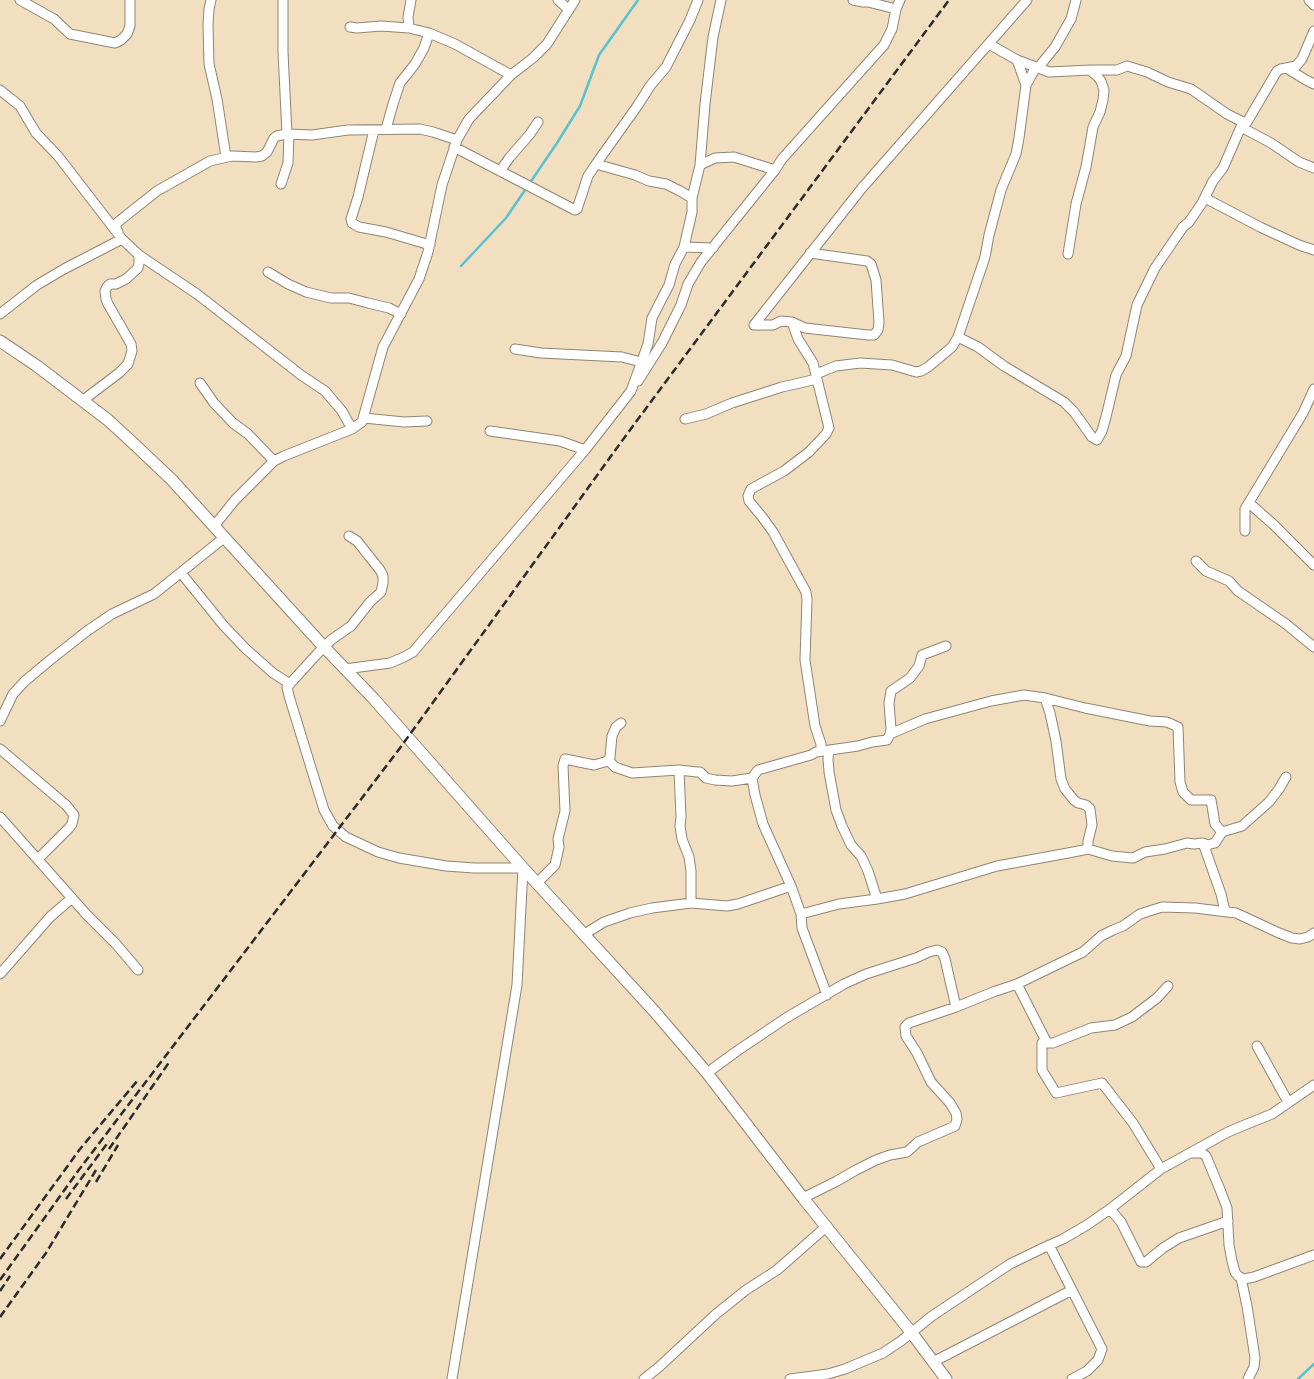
<!DOCTYPE html>
<style>
body{margin:0}
canvas{display:block;background:#f1dfc0}
</style>
<canvas width="1314" height="1379"></canvas>
<script>
const context = document.querySelector('canvas').getContext('2d');
context.lineJoin = 'round';
function toPath(rows) {
  const path = new Path2D();
  for (const r of rows) {
    path.moveTo(r[0], r[1]);
    for (let i = 2; i < r.length; i += 2) path.lineTo(r[i], r[i + 1]);
  }
  return path;
}
function stroke(path, color, width, dash) {
  context.strokeStyle = color;
  context.lineWidth = width;
  context.lineCap = dash ? 'butt' : 'round';
  context.setLineDash(dash || []);
  context.stroke(path);
}
stroke(toPath([
 [461,266,506,218,557,143,580,106,599,55,638,0],
 [1298,1379,1314,1364]
]), '#57c2d1', 2.5);
const street = toPath([
 [20,0,54,19,70,34,115,43,121,40,127,34,130,26,130,0],
 [211,0,209,9,208,25,209,64,217,99,226,157],
 [283,0,283,52,287,134,312,135,348,130,420,129,433,132,457,140],
 [558,0,569,10],
 [853,0,863,2,868,2,896,9],
 [1309,0,1314,5],
 [350,27,357,28,381,26,409,28,429,33,455,44,511,75],
 [409,28,408,17,411,0],
 [1017,60,1026,85],
 [1036,67,1049,72,1090,70,1117,70,1127,66,1147,72,1168,82,1191,89,1227,114,1243,122,1247,122,1277,71,1281,69,1296,66,1302,59,1314,31],
 [1038,68,1055,47,1071,19,1076,0],
 [1288,69,1306,80,1314,84],
 [0,90,20,106,36,133,58,156,122,239,139,255,139,263,138,268,126,279,116,284,110,284,107,287,105,291,106,299,108,304,131,344,132,351,128,364,119,373,82,401],
 [1241,127,1271,143,1299,162,1314,168],
 [386,129,393,104,400,83,415,64,424,48,429,33],
 [374,130,358,197,351,219,352,223,359,227,386,232,430,245],
 [596,164,638,105,650,86,666,67,690,20,698,0],
 [700,165,715,158,734,157,775,170],
 [500,171,510,157,530,134,538,122],
 [281,184,288,163,289,134],
 [692,198,700,165,705,104,713,37,721,0],
 [1205,198,1260,227,1299,245,1314,250],
 [118,232,116,228,116,225,118,222,157,191,210,161,232,156,256,157,262,156,267,152,274,138,277,136,287,134],
 [684,247,713,248],
 [1068,254,1076,204,1086,167,1093,127,1100,112,1103,100,1104,90,1101,81,1097,76,1090,70],
 [139,255,197,294,301,375,325,391,342,411,352,429],
 [268,272,288,284,306,292,331,298,349,298,368,303,389,308,401,314],
 [0,314,37,285,64,269,122,239],
 [792,322,805,328,868,335,874,335,878,330,879,322,876,280,871,264,867,261,810,253],
 [754,325,773,325,781,321,792,322,798,339,813,363,829,428,826,434,809,452,784,471,751,489,748,496,749,501,763,518,773,532,806,592,807,599,805,660,815,726,821,744,821,750],
 [754,325,862,188,1027,0],
 [958,337,978,347,1004,366,1064,402,1074,412,1092,437,1097,440,1102,431,1106,417,1116,375,1126,356,1137,305,1155,268,1183,227,1189,222,1202,203,1213,181,1223,168,1243,122],
 [515,349,541,353,622,357,641,362],
 [816,374,836,366,860,363,892,365,916,372,921,371,928,367,952,347,958,337,985,257,989,235,1001,190,1016,154,1019,138,1026,85,1036,67,1017,60,989,44],
 [638,381,662,343,681,305,688,284,701,262,775,170,782,159,884,45,892,29,896,9,900,0],
 [200,383,214,403,233,423,248,434,274,461],
 [364,418,404,422,427,421],
 [685,419,706,414,732,403,782,387,817,379],
 [490,431,560,441,585,450],
 [1249,503,1274,525,1314,565],
 [214,526,235,500,274,461,284,456,352,429,362,422,383,347,419,279,428,252,442,185,457,140,469,119,511,75,533,58,547,44,575,0],
 [1245,531,1245,509,1303,413,1314,389],
 [349,536,357,541,380,570,383,576,383,583,381,592,370,602,351,626,331,640,318,653,287,687,289,696,324,810,333,826,346,837,378,852,399,858,446,866,474,868,523,868,517,985,452,1379],
 [1196,561,1206,571,1229,581,1238,591,1286,624,1314,647],
 [181,573,224,626,246,649,273,673,290,684],
 [345,669,390,663,404,657,413,652,585,450,631,391,648,344,652,318,669,285,675,264,684,247,692,212,692,198,680,191,666,184,649,181,635,175,596,164,588,176,577,209,575,210,454,147],
 [1045,698,1085,708,1150,721,1167,722,1178,727,1180,782,1183,792,1191,800,1211,800,1215,824,1222,832],
 [0,721,13,694,25,681,49,661,87,631,112,614,154,594,225,537],
 [890,734,925,719,991,701,1024,695,1045,698,1050,713,1056,741,1061,779,1065,789,1074,800,1078,803,1086,805,1090,809,1092,825,1088,841,1088,849],
 [0,749,66,805,74,815,72,824,69,828,38,859],
 [829,750,828,759,829,772,836,810,842,826,851,845,861,856,868,871,877,899],
 [608,760,615,767,632,773,679,770,697,772,700,772,706,778,715,780,732,781,752,778],
 [679,770,681,817,680,826,682,839,689,857,691,871,691,903],
 [0,817,86,914,116,944,138,970],
 [1203,843,1221,894,1225,911],
 [537,883,555,865,559,847,558,839,565,811,563,766,565,759,594,765,608,761,610,757,612,736,616,727,621,723],
 [801,914,839,904,877,899,905,894,997,866,1068,853,1088,849,1112,856,1133,858,1145,852,1165,849,1187,843,1194,844,1203,843,1207,845,1215,843,1222,832,1242,826,1269,802,1279,789,1286,777],
 [583,935,604,922,630,913,652,908,691,903,727,906,738,904,791,886],
 [0,974,50,917,72,898],
 [1017,984,1047,1043,1053,1043,1091,1028,1115,1025,1132,1017,1157,998,1168,986],
 [827,995,802,928,801,914,791,886,763,824,755,795,752,778,758,770,811,755,816,752,858,746,872,742,887,740,890,734,891,729,889,703,891,691,910,678,919,666,922,655,946,646],
 [1042,1043,1042,1070,1056,1093,1102,1083,1133,1123,1161,1169],
 [1257,1046,1288,1102],
 [707,1073,737,1051,786,1018,844,984,866,974,916,958,929,952,937,950,942,952,945,959,956,1007],
 [1192,1153,1202,1153,1206,1156,1221,1192,1227,1208,1229,1245,1232,1261,1235,1272,1238,1276,1244,1279,1254,1277,1314,1255],
 [803,1198,837,1181,856,1170,876,1160,890,1155,907,1152,918,1142,955,1126,957,1119,956,1113,950,1103,931,1082,917,1053,906,1036,905,1027,909,1023,956,1007,993,992,1017,984,1083,952,1101,936,1113,930,1123,926,1140,914,1162,907,1195,908,1236,913,1279,933,1292,938,1300,939,1308,937,1314,933],
 [1110,1209,1121,1222,1141,1262,1146,1262,1163,1248,1179,1238,1228,1221],
 [1049,1245,1102,1349,1098,1360,1087,1371,1072,1379],
 [1241,1278,1247,1306,1255,1358,1254,1367,1248,1379],
 [933,1362,1072,1290],
 [644,1379,659,1367,716,1314,746,1290,777,1270,827,1226],
 [790,1379,828,1374,845,1369,883,1353,901,1341,932,1316,1010,1264,1043,1248,1063,1239,1087,1225,1110,1209,1161,1169,1228,1132,1247,1124,1272,1114,1314,1085]
]);
const secondary = toPath([
 [0,341,37,366,108,420,133,443,172,480,324,647,373,698,523,868,655,1012,707,1073,803,1198,911,1332,946,1379]
]);
stroke(street, '#8e8576', 11);
stroke(secondary, '#8e8576', 13);
stroke(street, '#fff', 9);
stroke(secondary, '#fff', 11);
stroke(toPath([
 [109,1149,170,1061],
 [96,1182,118,1145],
 [66,1199,109,1141],
 [0,1259,80,1149,138,1080],
 [0,1280,78,1171,400,748,627,434,949,0],
 [0,1291,10,1276],
 [0,1317,46,1253,96,1170]
]), '#2b2b2b', 2.5, [8, 4]);
</script>
